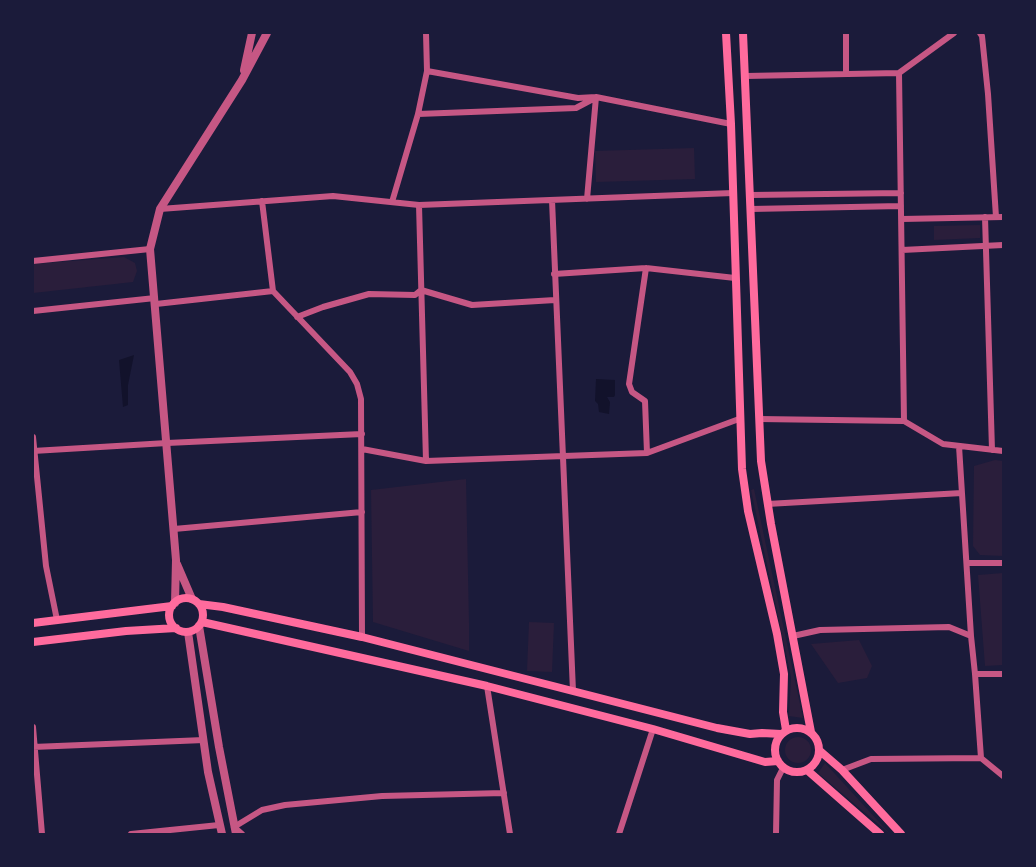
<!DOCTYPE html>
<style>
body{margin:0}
#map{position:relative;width:1036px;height:867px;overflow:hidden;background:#1b1b3a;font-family:"IBM Plex Serif",serif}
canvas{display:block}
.frame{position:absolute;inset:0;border:34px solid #1b1b3a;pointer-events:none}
</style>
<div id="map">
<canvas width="1036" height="867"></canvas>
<div class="frame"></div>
</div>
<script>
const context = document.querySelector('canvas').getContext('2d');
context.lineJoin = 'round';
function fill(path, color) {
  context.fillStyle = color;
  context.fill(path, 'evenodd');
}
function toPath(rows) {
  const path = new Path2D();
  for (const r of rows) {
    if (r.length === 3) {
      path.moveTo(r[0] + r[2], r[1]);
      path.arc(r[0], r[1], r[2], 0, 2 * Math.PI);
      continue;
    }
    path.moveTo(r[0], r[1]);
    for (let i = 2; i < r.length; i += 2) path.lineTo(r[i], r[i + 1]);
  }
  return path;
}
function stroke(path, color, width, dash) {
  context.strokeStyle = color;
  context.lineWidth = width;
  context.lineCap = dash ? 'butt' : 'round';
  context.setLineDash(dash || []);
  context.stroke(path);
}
fill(toPath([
 [694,148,695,179,596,182,595,151],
 [980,225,980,238,934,240,934,226],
 [124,257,135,263,137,271,133,282,33,293,33,264],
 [995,460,1003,461,1003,556,980,555,973,546,974,466],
 [466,479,469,623,469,651,373,622,371,490],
 [754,489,803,718,789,716,791,677,751,490],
 [1003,573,1003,665,985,666,978,575],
 [529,622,554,623,552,672,527,671],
 [859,640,872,666,867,678,838,683,811,644],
 [798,750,13],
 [825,763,890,834,818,773]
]), '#2a1e3b');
fill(toPath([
 [134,355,128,385,128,405,123,407,119,360],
 [596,379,615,380,615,395,614,397,607,397,610,402,609,414,599,412,598,404,595,401]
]), '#12122b');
stroke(toPath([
 [846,33,846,73],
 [980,33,982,36,988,94,996,217],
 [427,71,578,98,596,97,731,124],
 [899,73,904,421],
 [746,76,899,73,954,33],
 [418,114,576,108,593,99],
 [751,195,901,193],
 [587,199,596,97],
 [552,200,573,691],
 [262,201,273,291,350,372,357,384,361,399,362,637],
 [392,202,418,114,427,71,426,33],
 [419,205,426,461],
 [160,209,333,196,419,205,733,193],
 [751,209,901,206],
 [985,217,992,450],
 [902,219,1003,217],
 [902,250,1003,245],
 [33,261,150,249],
 [646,268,629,384,632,392,645,401,647,453],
 [554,274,646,268,735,278],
 [156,304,273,291],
 [33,311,155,298],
 [297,317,323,307,369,294,415,295,421,290,472,305,555,300],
 [759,419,904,421,943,444,1003,451],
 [33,437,46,566,57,620],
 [959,446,971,636],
 [362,449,426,461,647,453,739,419],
 [33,451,167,443,362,434],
 [767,504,962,493],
 [174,529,362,512],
 [967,563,1003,563],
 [793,636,820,630,949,627,971,636,975,674,1003,674],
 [975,674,981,758],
 [487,686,510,834],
 [33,727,42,834],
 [33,747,204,740],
 [842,770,871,759,981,758,1003,776],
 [131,834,219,825],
 [242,834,234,827,262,810,285,805,382,796,504,793],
 [619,834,653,729],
 [776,834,777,780,783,768]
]), '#c65784', 6);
stroke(toPath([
 [244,70,252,33],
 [177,564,192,599],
 [175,603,176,560,150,249,160,209,242,80,267,33],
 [199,626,219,747,236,834],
 [188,632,208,772,222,834]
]), '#c65784', 8);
stroke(toPath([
 [726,33,731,124,742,469,748,511,777,634,784,674,783,712,786,730],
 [743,33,761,461,771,524,811,732],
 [186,615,17],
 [199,604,223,607,362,637,717,728,750,734,762,733,781,734],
 [202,622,487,686,653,729,765,762,778,761],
 [33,623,172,606],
 [33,642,126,631,176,628],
 [797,750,22],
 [820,751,842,770,901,834],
 [807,770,880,834]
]), '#ff6b9d', 8);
</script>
